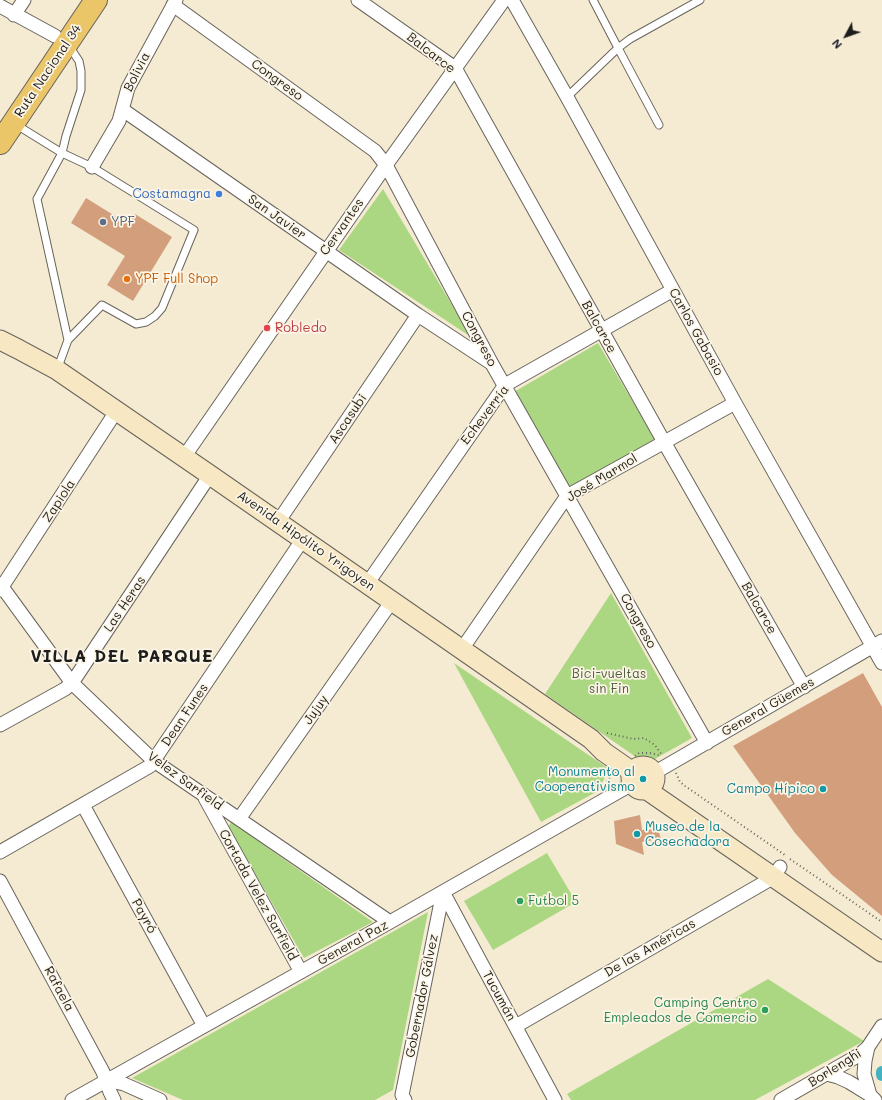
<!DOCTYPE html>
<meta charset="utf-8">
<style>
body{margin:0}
#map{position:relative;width:882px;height:1100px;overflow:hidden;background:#f5ebd3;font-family:Mali,sans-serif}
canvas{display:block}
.north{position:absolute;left:826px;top:16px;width:40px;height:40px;-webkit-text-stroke:3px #fcf5e5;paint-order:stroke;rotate:229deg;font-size:11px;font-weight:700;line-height:16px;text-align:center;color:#1c1c1c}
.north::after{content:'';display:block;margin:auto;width:14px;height:18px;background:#1c1c1c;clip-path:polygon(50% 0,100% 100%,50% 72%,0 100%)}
</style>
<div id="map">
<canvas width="882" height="1100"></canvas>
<div class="north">N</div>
</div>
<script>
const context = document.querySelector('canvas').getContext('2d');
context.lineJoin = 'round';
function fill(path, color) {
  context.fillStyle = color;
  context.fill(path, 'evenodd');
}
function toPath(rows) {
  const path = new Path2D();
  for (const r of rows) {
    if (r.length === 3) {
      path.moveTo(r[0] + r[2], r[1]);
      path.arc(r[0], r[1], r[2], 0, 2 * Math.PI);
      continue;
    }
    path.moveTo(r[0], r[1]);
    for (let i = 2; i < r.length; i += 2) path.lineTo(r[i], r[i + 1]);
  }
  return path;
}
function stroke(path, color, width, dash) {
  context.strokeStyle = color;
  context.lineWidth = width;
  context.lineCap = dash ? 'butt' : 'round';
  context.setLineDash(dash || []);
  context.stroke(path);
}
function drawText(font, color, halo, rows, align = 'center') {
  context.font = font + ' Mali,sans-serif';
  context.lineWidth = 3.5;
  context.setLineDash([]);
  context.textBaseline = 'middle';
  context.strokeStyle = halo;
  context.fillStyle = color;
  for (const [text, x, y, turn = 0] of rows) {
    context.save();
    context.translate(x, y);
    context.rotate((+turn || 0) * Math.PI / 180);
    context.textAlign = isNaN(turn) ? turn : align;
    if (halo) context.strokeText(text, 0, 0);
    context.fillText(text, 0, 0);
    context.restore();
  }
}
fill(toPath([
 [383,189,471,337,339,250],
 [598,343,656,441,571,490,514,392],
 [611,593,692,738,646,764,545,694],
 [454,663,609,769,598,791,541,822],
 [231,822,373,922,304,958,228,827],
 [547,853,576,902,493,950,464,901],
 [428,912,393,1090,375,1100,183,1100,132,1078],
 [768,979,864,1041,755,1100,571,1100,567,1094]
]), '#acd782');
stroke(toPath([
 [882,1072,882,1075]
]), '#45b2c1', 12);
fill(toPath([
 [86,198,128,224,135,214,172,237,133,301,107,285,125,256,71,223],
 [863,673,882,707,882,916,832,875,795,833,733,746],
 [640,815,642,830,658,829,661,839,642,842,644,855,616,844,614,821]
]), '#d39e7c');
const lane = toPath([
 [567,97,618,48,593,0],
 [15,124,62,153,66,136,81,90,81,71,79,61,69,46],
 [659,125,618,48,630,39,700,0],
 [57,370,68,340,37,199,62,153,92,167,194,230,162,308,155,316,146,322,136,324,102,305,68,340]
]);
const street = toPath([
 [358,0,455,68,664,442,804,687],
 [512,0,567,97,735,403,882,663],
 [173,5,375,151,386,165,492,364,707,743],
 [0,6,55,36],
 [14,15,24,0],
 [123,110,418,315,491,363],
 [92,167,119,121,128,88,176,0],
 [184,457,386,165,504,0],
 [278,522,418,315],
 [0,584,72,683,154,761,390,922],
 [367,584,505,385,673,290],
 [0,590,117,410],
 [462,649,567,496,735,403],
 [0,725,65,689,72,683,210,475],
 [654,773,882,641],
 [205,798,301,972],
 [83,805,204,1026],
 [239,819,392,601],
 [0,852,150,766,303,539],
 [0,881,103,1072,110,1092,114,1100],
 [443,892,555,1100],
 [516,1026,774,877,780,867],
 [868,1047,865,1061,864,1074,870,1095,875,1100],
 [827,1074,838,1077,849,1082,870,1095],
 [106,1080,124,1084,160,1100],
 [72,1100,390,922,632,784],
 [405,1100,402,1095,443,892],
 [781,1100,859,1055,868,1047,882,1026]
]);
const secondary = toPath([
 [0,340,18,349,57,370,210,475,591,739,604,752,627,768,632,775],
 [643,778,12],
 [647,790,882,952]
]);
const highway = toPath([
 [0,143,96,0]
]);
stroke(lane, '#68645c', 9);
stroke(street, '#68645c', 15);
stroke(secondary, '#68645c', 21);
stroke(highway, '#68645c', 24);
stroke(toPath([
 [607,733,633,739,644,738,655,745,662,755],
 [635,756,639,753,650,753,661,756],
 [676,773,680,782,685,786,785,855],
 [605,785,611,775],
 [790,859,882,922]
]), '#68645c', 2, [1, 3]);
stroke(lane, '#fff', 7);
stroke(street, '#fff', 13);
stroke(secondary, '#f7e8c3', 19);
stroke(highway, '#eac669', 22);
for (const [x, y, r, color] of [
 [219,194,4,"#3f7fe0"],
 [103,222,4,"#5c6f8a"],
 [127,279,4,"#e8710a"],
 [267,328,4,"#e0444e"],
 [643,779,4,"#0f9aa8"],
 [823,789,4,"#0f9aa8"],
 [637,834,4,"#0f9aa8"],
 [520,901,4,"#2e9e5b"],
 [765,1010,4,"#2e9e5b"]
]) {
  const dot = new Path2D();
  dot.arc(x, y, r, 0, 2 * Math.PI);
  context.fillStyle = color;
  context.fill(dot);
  stroke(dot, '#fcf5e5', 1.5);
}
drawText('13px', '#1c1c1c', '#fcf5e5', [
 ["Balcarce",431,53,38],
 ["Ruta Nacional 34",48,71,-56],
 ["Bolivia",137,72,-63],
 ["Congreso",277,80,36],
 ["San Javier",277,217,35],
 ["Cervantes",342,227,-55],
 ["Balcarce",599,327,61],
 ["Carlos Gabasio",696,332,61],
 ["Congreso",479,339,62],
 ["Echeverría",485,415,-53],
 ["Ascasubi",348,419,-56],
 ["José Marmol",602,478,-31],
 ["Zapiola",59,501,-57],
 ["Avenida Hipólito Yrigoyen",306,541,35],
 ["Las Heras",125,604,-56],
 ["Balcarce",759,608,60],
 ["Congreso",638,621,61],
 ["General Güemes",768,707,-30],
 ["Jujuy",316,710,-55],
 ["Dean Funes",185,715,-56],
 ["Velez Sarfield",185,781,36],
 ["Cortada Velez Sarfield",258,895,61],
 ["Payró",144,916,61],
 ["General Paz",353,943,-29],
 ["De las Américas",650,948,-30],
 ["Rafaela",59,989,62],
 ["Gobernador Gálvez",422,996,-79],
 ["Tucumán",499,996,61],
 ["Borlenghi",835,1068,-32]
]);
drawText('13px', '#366cbe', '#fcf5e5', [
 ["Costamagna",211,194]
], 'right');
drawText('13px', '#4e5e75', '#fcf5e5', [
 ["YPF",111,222]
], 'left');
drawText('13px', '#c56008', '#fcf5e5', [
 ["YPF Full Shop",135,279]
], 'left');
drawText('13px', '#be3a42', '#fcf5e5', [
 ["Robledo",275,328]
], 'left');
drawText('13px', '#4e5d40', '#fcf5e5', [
 ["Bici-vueltas",609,674],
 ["sin Fin",609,689]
]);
drawText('13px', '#0d838f', '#fcf5e5', [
 ["Monumento al",635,772],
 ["Cooperativismo",635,787],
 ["Campo Hípico",815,789],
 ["Museo de la",645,827,"left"],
 ["Cosechadora",645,842,"left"]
], 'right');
drawText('13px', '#27864d', '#fcf5e5', [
 ["Futbol 5",528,901],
 ["Camping Centro",757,1003,"right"],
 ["Empleados de Comercio",757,1018,"right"]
], 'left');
context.letterSpacing = '1px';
drawText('bold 17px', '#1c1c1c', '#fcf5e5', [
 ["VILLA DEL PARQUE",122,657]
]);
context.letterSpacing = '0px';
</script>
